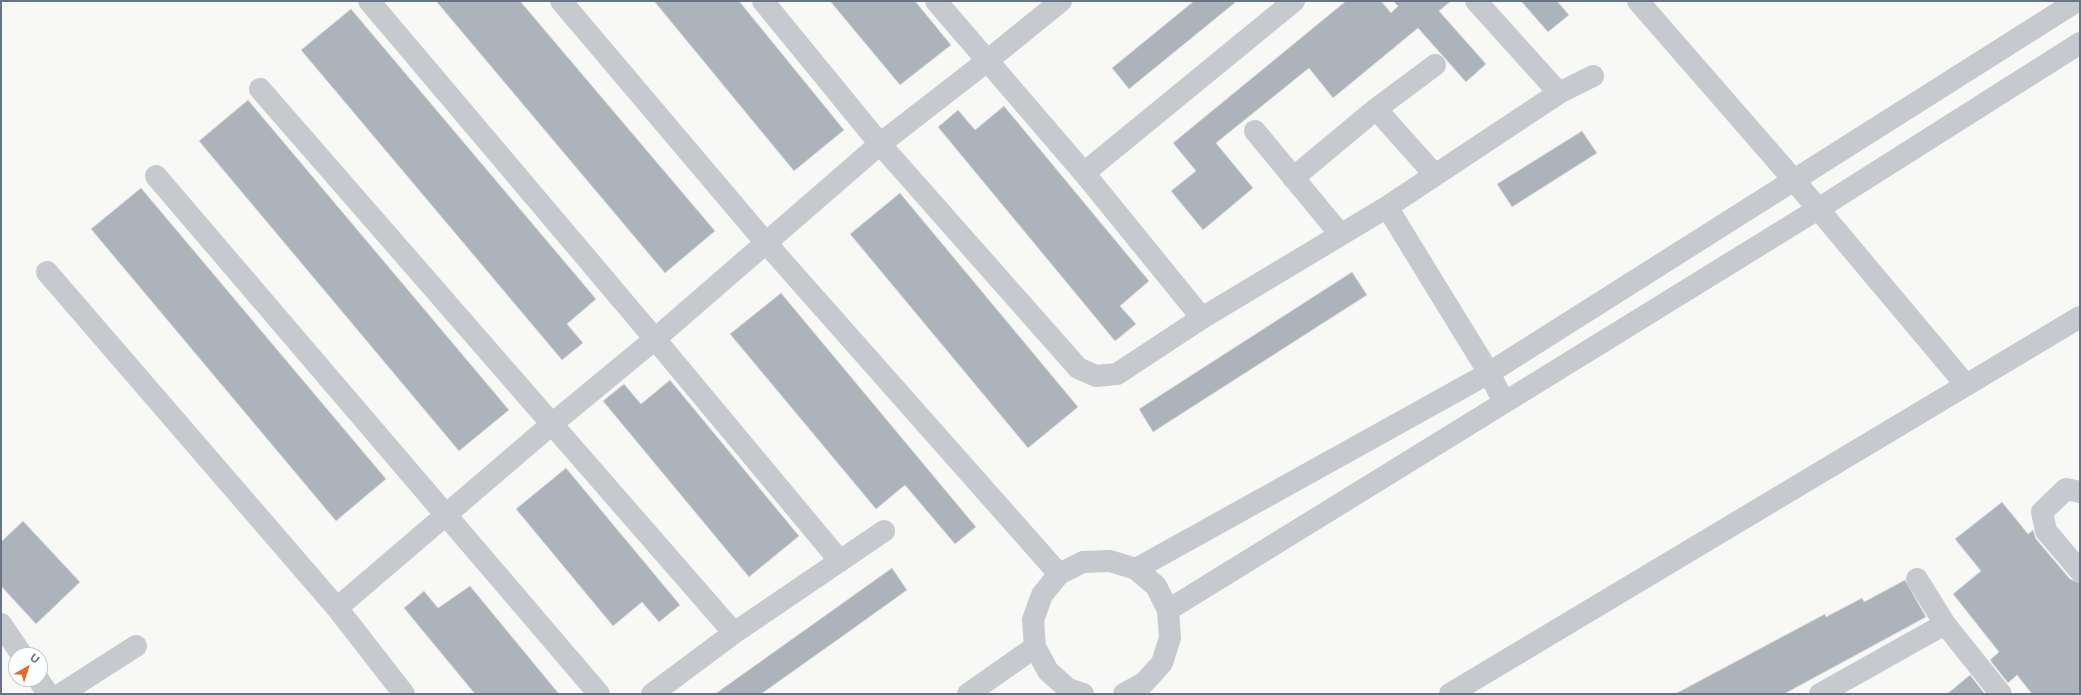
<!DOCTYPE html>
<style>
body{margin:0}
#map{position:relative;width:2081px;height:695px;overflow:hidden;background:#f8f8f6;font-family:Montserrat,sans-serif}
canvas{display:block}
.frame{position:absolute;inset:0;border:2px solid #677586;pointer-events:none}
.north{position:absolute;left:8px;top:647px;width:40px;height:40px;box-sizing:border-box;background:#fff;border:1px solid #c2c8cf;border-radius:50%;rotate:39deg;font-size:11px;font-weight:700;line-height:16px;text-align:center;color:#677586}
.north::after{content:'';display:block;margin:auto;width:14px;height:18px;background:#e26b2b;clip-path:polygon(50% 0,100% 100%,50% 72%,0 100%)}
</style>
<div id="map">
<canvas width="2081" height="695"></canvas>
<div class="frame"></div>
<div class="north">U</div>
</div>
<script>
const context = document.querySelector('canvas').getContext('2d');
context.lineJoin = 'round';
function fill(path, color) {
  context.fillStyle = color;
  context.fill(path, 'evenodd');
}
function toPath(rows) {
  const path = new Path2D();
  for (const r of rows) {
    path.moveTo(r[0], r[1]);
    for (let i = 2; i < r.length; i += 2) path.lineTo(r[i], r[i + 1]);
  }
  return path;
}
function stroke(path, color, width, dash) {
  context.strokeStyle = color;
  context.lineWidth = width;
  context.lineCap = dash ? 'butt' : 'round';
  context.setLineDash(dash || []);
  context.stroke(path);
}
const building = toPath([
 [436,1,520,1,715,231,665,273,436,1],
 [654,1,739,1,844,130,794,171,654,1],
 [830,1,915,1,951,45,900,85,830,1],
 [1194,1,1237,1,1129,89,1112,68,1194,1],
 [1346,1,1381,1,1391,13,1398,6,1393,1,1451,1,1439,11,1486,64,1466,82,1418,28,1333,98,1309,68,1216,143,1253,188,1203,230,1171,191,1196,171,1173,143,1346,1],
 [1521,1,1557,1,1569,15,1548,32,1521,1],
 [351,9,596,299,567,324,583,343,562,360,301,50,351,9],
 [248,100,509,410,459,451,199,141,248,100],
 [1004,106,1149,281,1120,306,1136,324,1115,341,938,127,958,110,975,130,1004,106],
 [1582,131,1597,153,1512,207,1497,184,1582,131],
 [141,188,386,479,336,521,91,229,141,188],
 [900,193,1078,407,1028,448,850,234,900,193],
 [1352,272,1367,295,1153,432,1139,409,1352,272],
 [781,293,976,527,955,544,905,485,876,509,730,334,781,293],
 [670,380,799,536,749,577,603,401,624,384,641,404,670,380],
 [566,468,680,605,659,622,642,602,613,626,516,509,566,468],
 [2002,502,2028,534,2033,530,2036,539,2070,579,2080,583,2080,694,2032,694,2017,675,2008,683,1990,660,1999,652,1953,594,1981,571,1955,539,2002,502],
 [23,521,80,582,36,624,1,586,1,542,23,521],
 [892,568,907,590,847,633,761,694,715,694,892,568],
 [1905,580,1926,617,1784,694,1675,694,1825,614,1826,617,1862,598,1864,602,1905,580],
 [470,586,503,626,559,694,475,694,404,608,424,591,438,608,470,586],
 [1970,675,1985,694,1947,694,1970,675]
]);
fill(building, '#adb3ba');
stroke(building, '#dadad8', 1);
stroke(toPath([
 [369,1,655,339,840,561],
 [561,1,766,243,1059,574],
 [763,1,880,144,1078,368,1096,376,1117,374,1202,318,1387,207,1559,93,1593,76],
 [936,1,1084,173,1202,318],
 [1476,1,1559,93],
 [1638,1,1793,179,1966,385],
 [260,89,734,633],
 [1376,109,1435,65],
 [1255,131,1340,234],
 [1084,173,1294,1],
 [156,176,599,694],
 [1293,178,1376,109,1435,175],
 [1387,207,1489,373,1504,402],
 [47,272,337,608,404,694],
 [2080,492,2066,489,2042,512,2046,531,2080,571],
 [1136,569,1489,373,2077,1],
 [1917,579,1945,624],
 [337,608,552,424,655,339,880,144,987,61,1061,1],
 [1168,610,1818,209,2080,43],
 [1,624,22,655],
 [38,679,48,694],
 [61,694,136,646],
 [652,694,734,633,884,531],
 [968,694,1035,647],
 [1083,694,1068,689,1048,671,1035,647,1033,620,1042,595,1059,574,1083,562,1110,561,1136,569,1156,586,1168,610,1170,638,1162,663,1144,683,1124,694],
 [1450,694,2080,317],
 [1820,694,1945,624,2001,694]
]), '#c6c9cd', 22);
</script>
